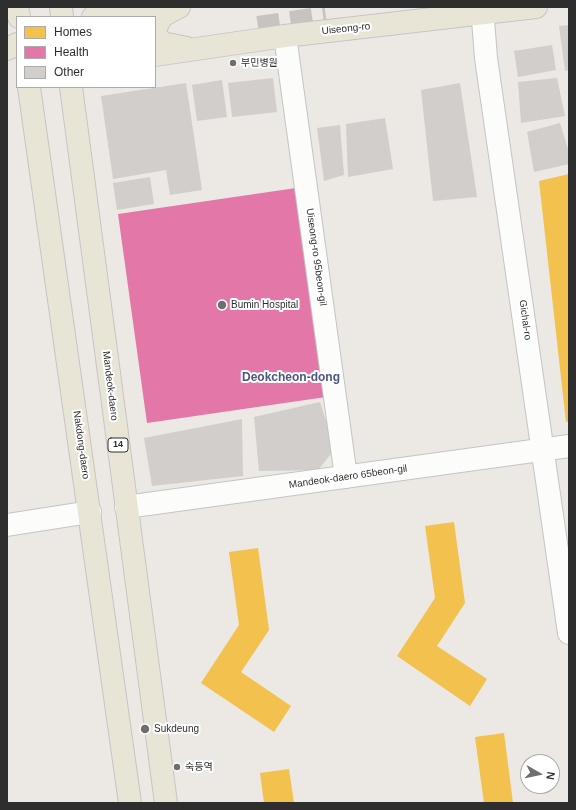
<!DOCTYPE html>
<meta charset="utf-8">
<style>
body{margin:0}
#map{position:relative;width:576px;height:810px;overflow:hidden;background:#ece8e4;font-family:Arial,sans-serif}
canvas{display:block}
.frame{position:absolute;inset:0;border:8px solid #2e2e2e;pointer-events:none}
.legend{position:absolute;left:16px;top:16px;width:140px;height:72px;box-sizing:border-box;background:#fff;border:1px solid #ababab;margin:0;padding:5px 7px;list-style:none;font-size:12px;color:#2e2e2e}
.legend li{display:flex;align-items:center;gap:8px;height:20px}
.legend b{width:20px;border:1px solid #ababab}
.north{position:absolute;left:520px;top:754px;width:40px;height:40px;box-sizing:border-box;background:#fff;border:1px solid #ababab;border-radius:50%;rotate:99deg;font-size:11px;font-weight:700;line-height:16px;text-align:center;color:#2e2e2e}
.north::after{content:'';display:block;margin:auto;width:14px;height:18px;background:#706f6e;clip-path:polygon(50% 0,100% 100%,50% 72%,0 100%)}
</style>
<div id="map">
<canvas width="576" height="810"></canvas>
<div class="frame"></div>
<ul class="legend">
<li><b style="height:11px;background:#f2c14e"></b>Homes</li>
<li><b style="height:11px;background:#e377a8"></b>Health</li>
<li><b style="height:11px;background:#d1cecb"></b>Other</li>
</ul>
<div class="north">N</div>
</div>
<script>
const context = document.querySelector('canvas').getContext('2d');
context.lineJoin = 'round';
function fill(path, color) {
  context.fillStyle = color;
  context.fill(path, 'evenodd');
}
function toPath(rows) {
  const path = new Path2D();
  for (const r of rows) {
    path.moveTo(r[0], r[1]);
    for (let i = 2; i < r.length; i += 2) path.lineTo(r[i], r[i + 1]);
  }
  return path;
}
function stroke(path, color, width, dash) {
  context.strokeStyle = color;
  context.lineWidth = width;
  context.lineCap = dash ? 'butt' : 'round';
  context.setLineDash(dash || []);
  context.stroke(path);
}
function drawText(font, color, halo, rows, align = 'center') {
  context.font = font + ' Arial,"Noto Sans KR",sans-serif';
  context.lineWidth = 4;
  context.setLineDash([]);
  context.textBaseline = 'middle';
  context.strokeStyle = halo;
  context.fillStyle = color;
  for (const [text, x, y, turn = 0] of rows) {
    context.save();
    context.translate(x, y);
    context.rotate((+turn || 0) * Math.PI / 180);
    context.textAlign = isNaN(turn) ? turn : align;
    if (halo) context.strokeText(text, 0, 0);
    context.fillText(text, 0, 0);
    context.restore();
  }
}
fill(toPath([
 [569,174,569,421,566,422,539,181],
 [454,522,465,603,437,646,487,679,470,706,397,656,435,598,425,526],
 [258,548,269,630,241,672,291,706,274,732,201,683,239,625,229,552],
 [504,733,513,803,484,803,475,737],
 [289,769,294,803,264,803,260,773]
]), '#f2c14e');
fill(toPath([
 [296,188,326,397,147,423,118,214]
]), '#e377a8');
fill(toPath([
 [569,25,569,70,565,71,559,26],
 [552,45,556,70,518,77,514,51],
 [273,78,277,112,232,117,228,83],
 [557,78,565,116,521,123,518,82],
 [222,80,227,117,197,121,192,85],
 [186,83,202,190,170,195,166,170,113,179,101,96],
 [460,83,477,197,433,201,421,90],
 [385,118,393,169,348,177,346,124],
 [560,123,569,152,569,164,534,172,527,132],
 [340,125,344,175,324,181,317,128],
 [150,177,154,204,117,210,113,183],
 [320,402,335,449,318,470,259,471,254,417],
 [242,419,243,476,152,486,144,438]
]), '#d1cecb');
stroke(toPath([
 [258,27,326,17]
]), '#c6c3c0', 22, [22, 11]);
const minor = toPath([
 [482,7,486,58,569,633],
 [285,36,346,477],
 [126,507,569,446],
 [7,525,90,512]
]);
const major = toPath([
 [17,7,19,17],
 [61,7,62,17],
 [93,17,157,7],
 [155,29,162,16,179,7],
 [155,34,162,43,187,48],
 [7,49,17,44],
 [155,55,285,36,536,7],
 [29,87,130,803],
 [71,87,166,803]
]);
stroke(minor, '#c5c4c5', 24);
stroke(major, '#c6c5c4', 24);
stroke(minor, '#fcfcfb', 22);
stroke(major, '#e8e4d6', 22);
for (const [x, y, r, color] of [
 [233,63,4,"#706f6e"],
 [222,305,5,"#706f6e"],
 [145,729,5,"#706f6e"],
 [177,767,4,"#706f6e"]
]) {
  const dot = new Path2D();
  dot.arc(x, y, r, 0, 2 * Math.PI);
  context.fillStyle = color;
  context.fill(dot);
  stroke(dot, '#fff', 1.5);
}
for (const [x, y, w] of [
 [118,445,20]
]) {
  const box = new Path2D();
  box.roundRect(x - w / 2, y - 7, w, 14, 3);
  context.fillStyle = '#fff';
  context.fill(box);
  stroke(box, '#2e2e2e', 1);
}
drawText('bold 9px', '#2e2e2e', null, [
 ["14",118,445]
]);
drawText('10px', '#2e2e2e', '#fff', [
 ["Uiseong-ro",346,29,-6],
 ["Uiseong-ro 95beon-gil",316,257,82],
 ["Gichal-ro",525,320,82],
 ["Mandeok-daero",110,386,83],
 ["Nakdong-daero",81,445,82],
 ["Mandeok-daero 65beon-gil",348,477,-8]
]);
drawText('10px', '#2e2e2e', '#fff', [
 ["부민병원",241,63],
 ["Bumin Hospital",231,305],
 ["Sukdeung",154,729],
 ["숙등역",185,767]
], 'left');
drawText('bold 12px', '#4d5680', '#fff', [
 ["Deokcheon-dong",291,378]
]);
</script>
